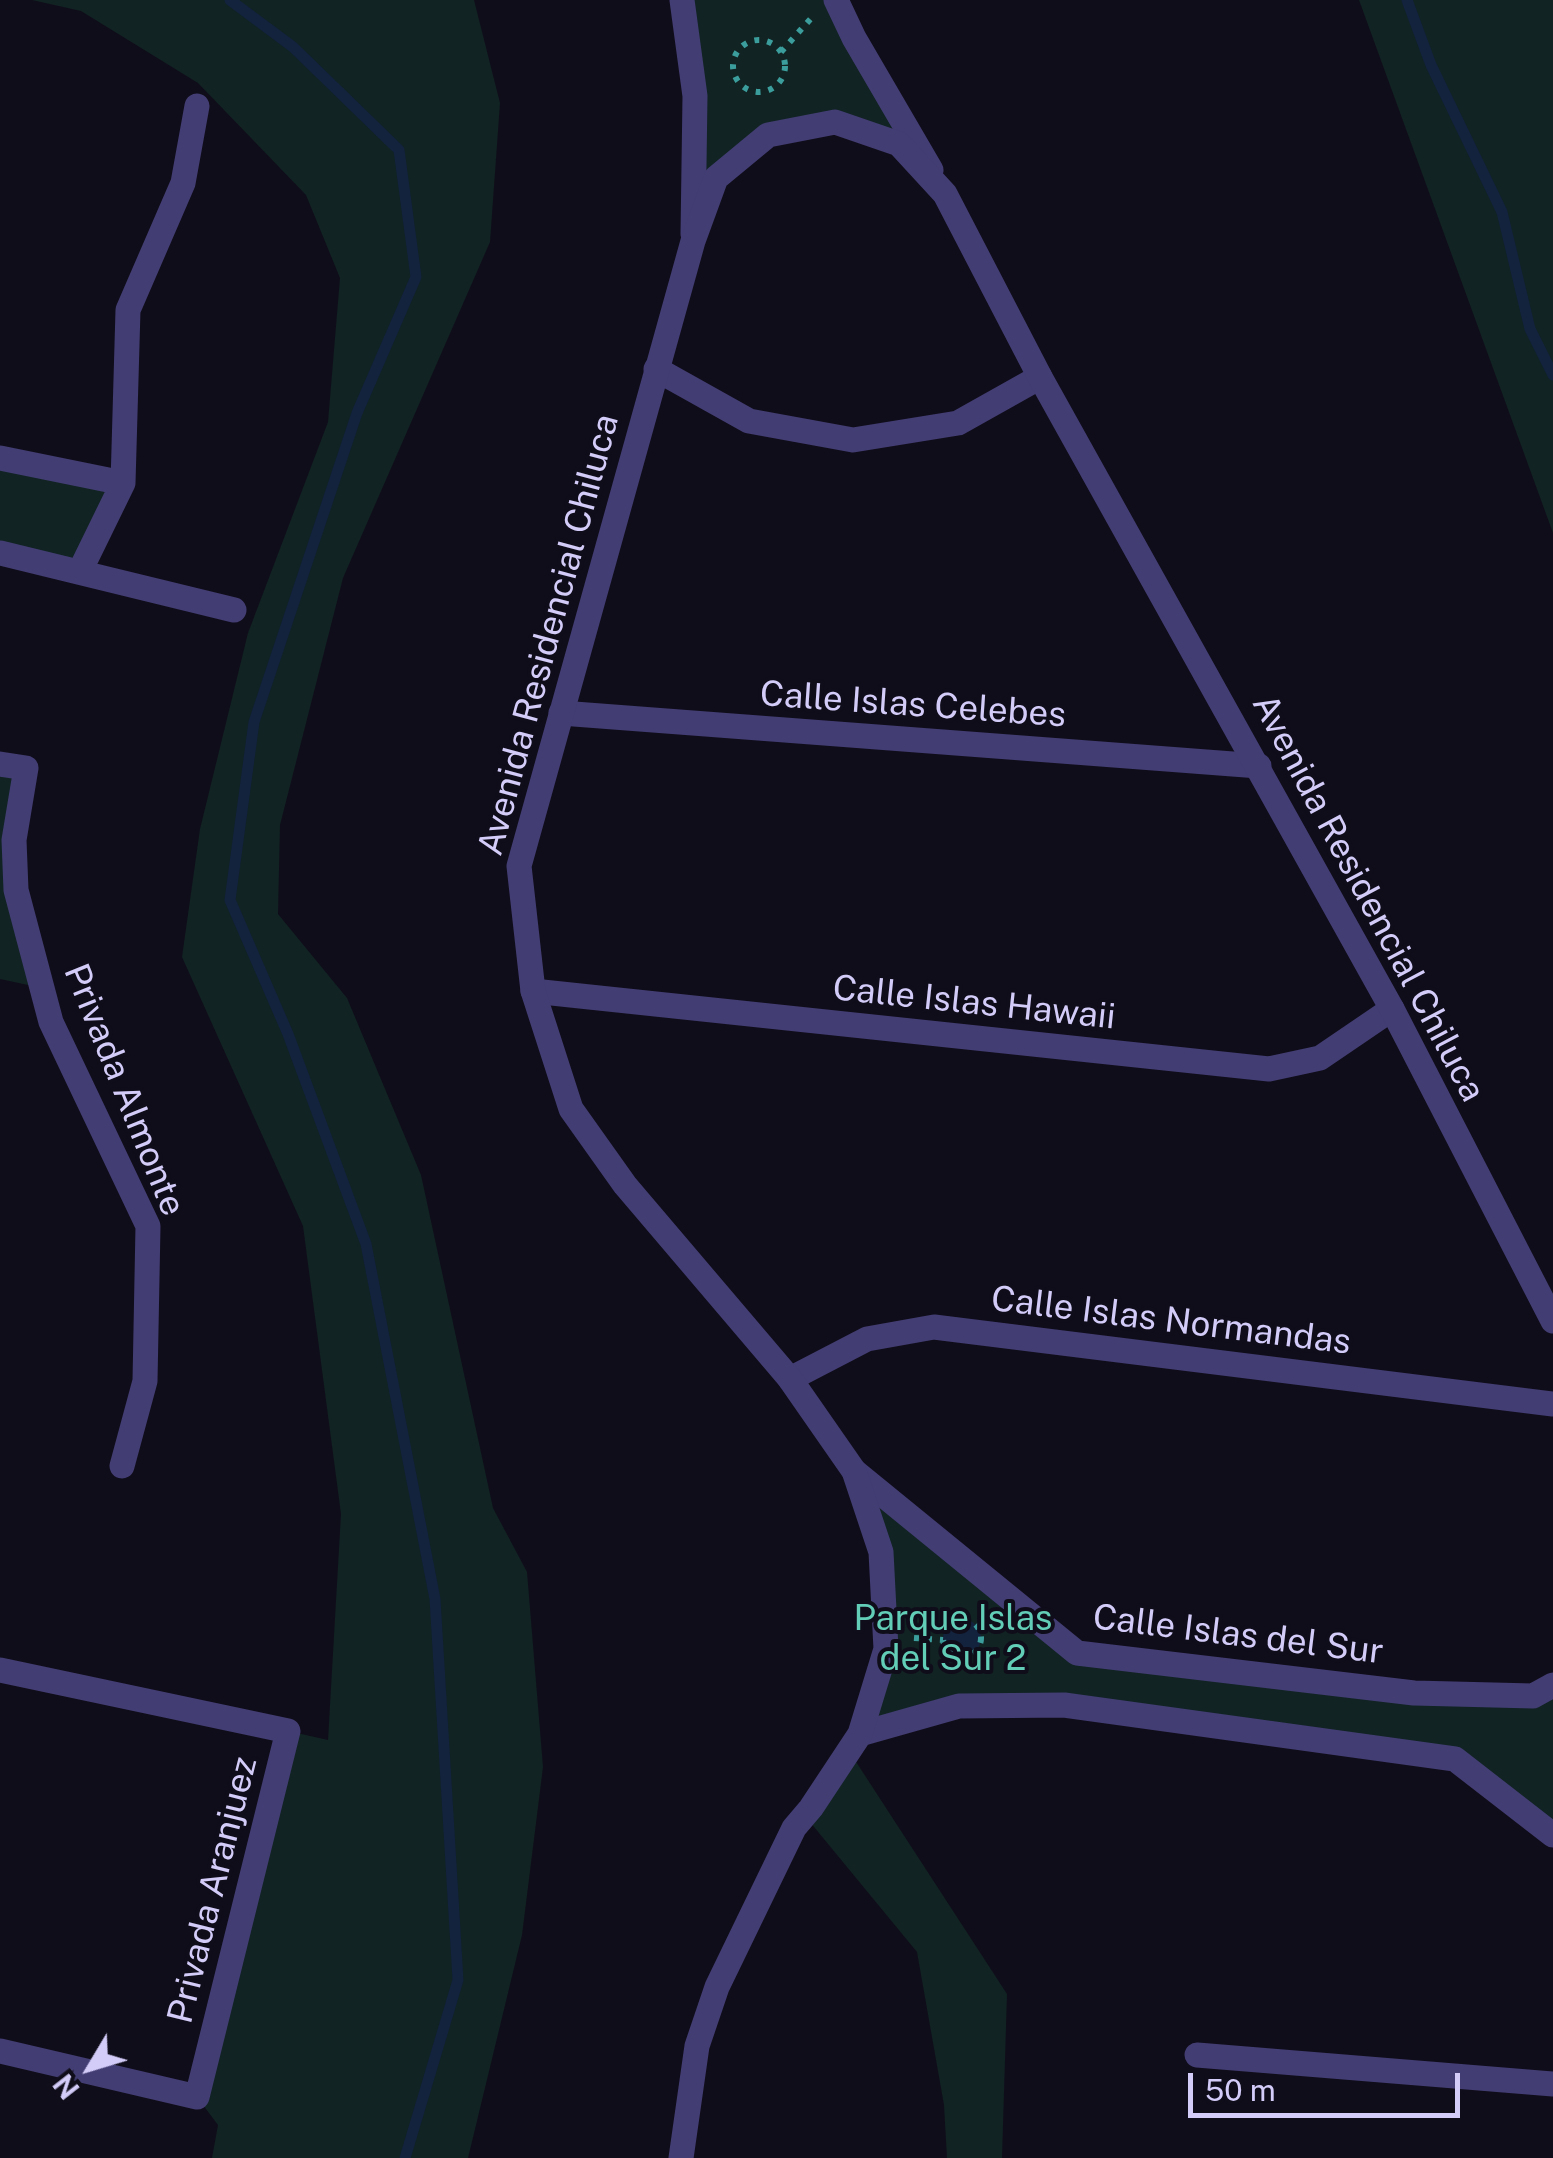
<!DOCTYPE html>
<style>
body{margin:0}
#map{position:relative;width:1553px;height:2158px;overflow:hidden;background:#100d1a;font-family:"Public Sans",sans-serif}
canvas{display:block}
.north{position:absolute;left:40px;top:2018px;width:100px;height:100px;-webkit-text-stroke:8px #100d1a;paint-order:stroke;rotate:232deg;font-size:28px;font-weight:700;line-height:40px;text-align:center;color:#d3ccf9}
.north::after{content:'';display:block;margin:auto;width:35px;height:45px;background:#d3ccf9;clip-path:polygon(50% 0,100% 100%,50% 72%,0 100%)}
.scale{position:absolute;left:1188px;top:2073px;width:272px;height:45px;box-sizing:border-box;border:5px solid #d3ccf9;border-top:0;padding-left:12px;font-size:30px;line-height:35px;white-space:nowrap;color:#d3ccf9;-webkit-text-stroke:8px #100d1a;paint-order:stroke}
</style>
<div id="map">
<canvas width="1553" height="2158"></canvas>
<div class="north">N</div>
<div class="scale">50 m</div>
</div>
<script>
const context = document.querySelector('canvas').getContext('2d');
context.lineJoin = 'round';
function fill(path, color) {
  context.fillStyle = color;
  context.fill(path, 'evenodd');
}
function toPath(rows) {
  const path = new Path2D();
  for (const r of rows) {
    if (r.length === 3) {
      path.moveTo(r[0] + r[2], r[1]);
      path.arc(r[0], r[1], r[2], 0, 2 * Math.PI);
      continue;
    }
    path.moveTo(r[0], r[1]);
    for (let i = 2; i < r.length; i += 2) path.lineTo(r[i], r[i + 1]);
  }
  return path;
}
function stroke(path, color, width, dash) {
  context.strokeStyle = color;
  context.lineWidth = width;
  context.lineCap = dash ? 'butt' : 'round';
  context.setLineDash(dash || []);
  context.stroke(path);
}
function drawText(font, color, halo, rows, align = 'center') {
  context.font = font + ' "Public Sans",sans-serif';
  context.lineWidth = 8;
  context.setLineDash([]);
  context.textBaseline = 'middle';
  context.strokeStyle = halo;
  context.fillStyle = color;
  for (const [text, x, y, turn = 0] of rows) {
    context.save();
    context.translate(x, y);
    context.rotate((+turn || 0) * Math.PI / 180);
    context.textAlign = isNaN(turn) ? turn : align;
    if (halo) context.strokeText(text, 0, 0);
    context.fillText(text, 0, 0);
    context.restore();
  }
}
fill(toPath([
 [32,0,474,0,500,103,490,242,343,578,280,825,278,914,347,998,421,1175,493,1508,527,1572,543,1767,522,1935,468,2158,212,2158,218,2125,197,2097,288,1731,328,1740,341,1514,303,1226,182,957,200,829,248,633,328,422,340,278,306,195,198,83,81,11],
 [682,0,836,0,945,194,899,144,835,122,768,135,717,178,693,241],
 [1359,0,1553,0,1553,533],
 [0,458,123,483,80,571,0,553],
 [0,764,26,768,14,840,42,988,0,979],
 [854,1471,1077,1653,1459,1694,1553,1685,1553,1835,1455,1759,959,1706,860,1734,886,1649],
 [849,1751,1007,1994,1002,2158,947,2158,944,2105,917,1952,805,1816]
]), '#112323');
fill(toPath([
 [962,1638,19]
]), '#13223d');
stroke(toPath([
 [230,0,293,47,399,150,416,277,357,413,254,722,230,900,288,1034,366,1244,435,1599,458,1980,405,2158],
 [1407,0,1431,65,1502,212,1530,329,1553,375]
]), '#13223d', 11);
stroke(toPath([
 [759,66,26],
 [781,52,814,15],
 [962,1638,19],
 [914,1638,943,1640]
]), '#3b9e9c', 6, [5, 8]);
stroke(toPath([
 [682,0,695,96,693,234],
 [836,0,854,38,931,170],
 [656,369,749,421,853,440,958,423,1040,377],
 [0,458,123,483],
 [0,553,234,610],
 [80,571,123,483,128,310,183,183,197,106],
 [561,713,1259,766],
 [0,764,26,768,14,840,16,890,51,1022,148,1226,145,1381,122,1466],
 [533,991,1269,1069,1320,1058,1392,1009],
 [790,1379,867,1339,934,1327,1553,1404],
 [854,1471,1077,1653,1414,1693,1533,1696,1553,1685],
 [0,1670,288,1731,197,2097,0,2051],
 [860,1734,959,1706,1064,1705,1455,1759,1553,1835],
 [1197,2055,1553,2084]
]), '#423d73', 25);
stroke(toPath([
 [681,2158,697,2046,717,1987,794,1828,811,1808,860,1734,886,1649,881,1552,854,1471,790,1379,625,1185,571,1109,533,991,519,866,693,241,716,178,768,135,835,122,899,144,945,194,1040,377,1392,1009,1553,1321]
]), '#423d73', 25);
drawText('35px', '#d3ccf9', '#100d1a', [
 ["Avenida Residencial Chiluca",549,635,-75],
 ["Calle Islas Celebes",913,705,4],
 ["Avenida Residencial Chiluca",1368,898,62],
 ["Calle Islas Hawaii",974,1003,6],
 ["Privada Almonte",124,1090,68],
 ["Calle Islas Normandas",1171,1321,7],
 ["Calle Islas del Sur",1238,1635,7],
 ["Privada Aranjuez",213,1890,-76]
]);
drawText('35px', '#63ceb8', '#100d1a', [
 ["Parque Islas",953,1619],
 ["del Sur 2",953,1659]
]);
</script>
